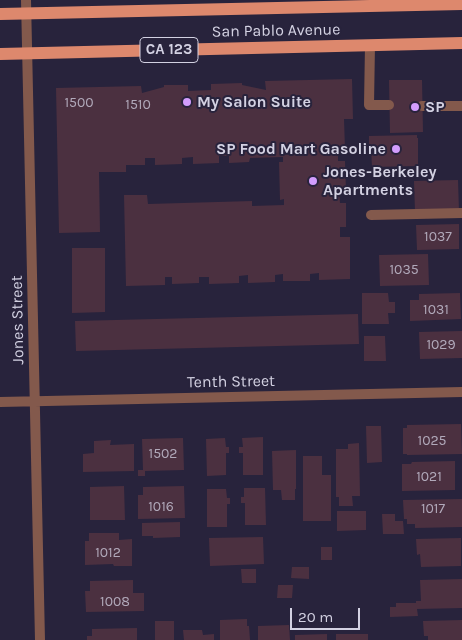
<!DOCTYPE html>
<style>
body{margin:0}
#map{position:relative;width:462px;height:640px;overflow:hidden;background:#28233c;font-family:Karla,sans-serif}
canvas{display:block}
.scale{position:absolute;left:290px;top:608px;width:70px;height:22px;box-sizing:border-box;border:2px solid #d3d1e2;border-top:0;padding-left:6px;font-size:15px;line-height:18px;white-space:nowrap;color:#d3d1e2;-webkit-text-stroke:4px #28233c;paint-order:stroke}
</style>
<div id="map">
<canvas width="462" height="640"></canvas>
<div class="scale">20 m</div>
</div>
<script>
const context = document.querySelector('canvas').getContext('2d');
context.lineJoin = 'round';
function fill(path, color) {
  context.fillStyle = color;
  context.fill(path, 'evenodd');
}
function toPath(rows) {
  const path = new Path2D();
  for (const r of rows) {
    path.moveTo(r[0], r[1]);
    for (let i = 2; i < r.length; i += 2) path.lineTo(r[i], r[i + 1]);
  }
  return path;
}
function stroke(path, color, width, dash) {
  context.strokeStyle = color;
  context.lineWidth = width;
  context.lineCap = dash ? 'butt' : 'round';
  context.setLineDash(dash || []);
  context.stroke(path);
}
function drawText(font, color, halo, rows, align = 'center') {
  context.font = font + ' Karla,sans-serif';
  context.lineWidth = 4;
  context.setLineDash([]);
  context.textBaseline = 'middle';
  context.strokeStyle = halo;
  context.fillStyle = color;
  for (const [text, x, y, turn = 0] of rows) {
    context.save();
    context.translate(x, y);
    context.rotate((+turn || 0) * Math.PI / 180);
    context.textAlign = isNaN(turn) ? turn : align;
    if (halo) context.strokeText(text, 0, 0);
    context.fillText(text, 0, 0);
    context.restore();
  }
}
fill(toPath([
 [352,79,353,119,344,119,345,149,338,149,338,161,345,161,346,190,339,190,340,203,346,203,346,227,340,227,340,237,350,237,350,279,319,280,319,273,310,274,310,281,283,281,283,274,275,275,275,282,248,283,248,275,239,276,239,283,209,284,209,277,199,277,199,283,172,284,172,277,165,277,165,285,126,286,124,195,147,195,148,204,252,201,252,206,284,205,284,199,280,200,279,162,283,162,283,157,250,158,249,162,229,163,229,156,219,156,219,163,193,164,193,157,182,158,182,164,155,165,155,158,145,158,145,165,126,165,126,172,99,172,100,232,59,233,56,88,141,86,142,93,164,87,164,85,188,85,188,91,211,90,211,84,242,83,242,85,266,90,265,81],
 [389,80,422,80,423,132,390,133],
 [417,135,417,138,418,138,418,166,372,167,371,149,369,149,369,136],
 [458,180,459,211,415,212,414,181],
 [459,224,459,249,417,250,416,225],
 [72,248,105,248,105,312,72,313],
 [428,254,429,285,380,286,379,255],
 [362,293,388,293,389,302,395,302,395,313,388,313,389,324,362,324],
 [460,293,461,319,410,321,410,300,419,300,419,294],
 [358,314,359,344,76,351,75,321],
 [462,331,462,358,420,359,419,332],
 [364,336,385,336,386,361,364,361],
 [461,424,462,454,407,455,407,454,403,454,403,428,407,428,407,425],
 [366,426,381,426,382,462,367,463],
 [263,437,263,475,243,475,243,453,239,453,239,447,243,447,242,438],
 [183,438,184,470,145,471,145,476,138,476,138,470,143,470,142,439],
 [225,438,226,447,229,447,229,453,226,453,226,475,207,476,206,439],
 [111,440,110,445,134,444,134,471,83,472,83,454,94,453,94,441],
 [359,443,360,496,352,496,353,506,339,506,339,497,336,497,336,449,348,449,348,444],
 [296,450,296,489,295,489,295,500,282,500,281,490,273,490,272,451],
 [303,456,322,456,322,475,331,475,331,521,303,521],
 [455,461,455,490,402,491,402,464,411,464,412,462],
 [124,486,125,520,90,520,90,487],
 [184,486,185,518,138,519,138,495,143,495,143,487],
 [244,488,265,488,266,525,245,525,245,503,241,503,241,497,244,497],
 [207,489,226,489,227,498,230,498,230,504,227,504,227,527,207,527],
 [462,499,462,527,415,528,415,524,407,524,407,519,404,519,403,500],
 [337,511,366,511,366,530,337,531],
 [382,514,395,514,395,521,403,521,404,534,383,534],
 [180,522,180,537,153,538,153,536,142,536,142,523],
 [89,533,119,533,119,540,132,539,132,566,114,566,113,564,85,565,85,541,89,541],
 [263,537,264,564,210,566,209,538],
 [461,538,461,566,421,567,420,554,417,555,416,539],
 [321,547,332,547,332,560,321,560],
 [292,567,309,567,309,579,291,578],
 [241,569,256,569,256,583,242,583],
 [462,579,462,608,417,609,418,616,390,617,390,607,396,607,396,603,416,603,416,601,421,601,420,580],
 [133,580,133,593,144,593,144,611,86,612,85,591,90,591,90,581],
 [278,585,293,585,292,598,277,598],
 [247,619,247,626,249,626,250,640,220,640,220,620],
 [462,620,462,640,428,640,428,636,424,636,423,621],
 [155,621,174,621,174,640,155,640],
 [289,625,290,640,258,640,258,626],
 [137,628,137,640,87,640,87,636,92,636,92,629],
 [183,630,202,630,203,635,214,634,214,640,184,640],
 [327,634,327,640,295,640,295,635],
 [336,634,368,634,368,640,336,640]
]), '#4b3040');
stroke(toPath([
 [370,45,369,105,389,105],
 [422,106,462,106],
 [371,215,462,213]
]), '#83594c', 10);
stroke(toPath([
 [26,0,40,640],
 [0,402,462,392]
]), '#83594c', 10);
stroke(toPath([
 [0,14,462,4],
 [0,54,462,43]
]), '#dd886d', 12);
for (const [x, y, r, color] of [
 [187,102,5,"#d29dfd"],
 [415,107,5,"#d29dfd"],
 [396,149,5,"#d29dfd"],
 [313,181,5,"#d29dfd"]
]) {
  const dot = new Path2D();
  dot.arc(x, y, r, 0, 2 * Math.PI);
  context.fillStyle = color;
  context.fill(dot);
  stroke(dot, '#28233c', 2);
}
drawText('14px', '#b1a9ba', null, [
 ["1500",79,103],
 ["1510",138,105],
 ["1037",438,237],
 ["1035",404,270],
 ["1031",436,310],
 ["1029",441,345],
 ["1025",432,441],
 ["1502",163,454],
 ["1021",429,477],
 ["1016",161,507],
 ["1017",433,509],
 ["1012",108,553],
 ["1008",115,602]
]);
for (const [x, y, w] of [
 [169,50,58]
]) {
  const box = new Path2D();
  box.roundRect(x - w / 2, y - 12.5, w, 25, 4);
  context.fillStyle = '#28233c';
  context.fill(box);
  stroke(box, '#d3d1e2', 1);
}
drawText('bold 15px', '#d3d1e2', null, [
 ["CA 123",169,50]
]);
drawText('16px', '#d3d1e2', '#28233c', [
 ["San Pablo Avenue",276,31,-1],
 ["Jones Street",18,320,-91],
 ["Tenth Street",231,382,-1]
]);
drawText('bold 16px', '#d3d1e2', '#28233c', [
 ["My Salon Suite",197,102],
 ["SP",425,107],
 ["SP Food Mart Gasoline",386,149,"right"],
 ["Jones-Berkeley",323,172],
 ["Apartments",323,190]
], 'left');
</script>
